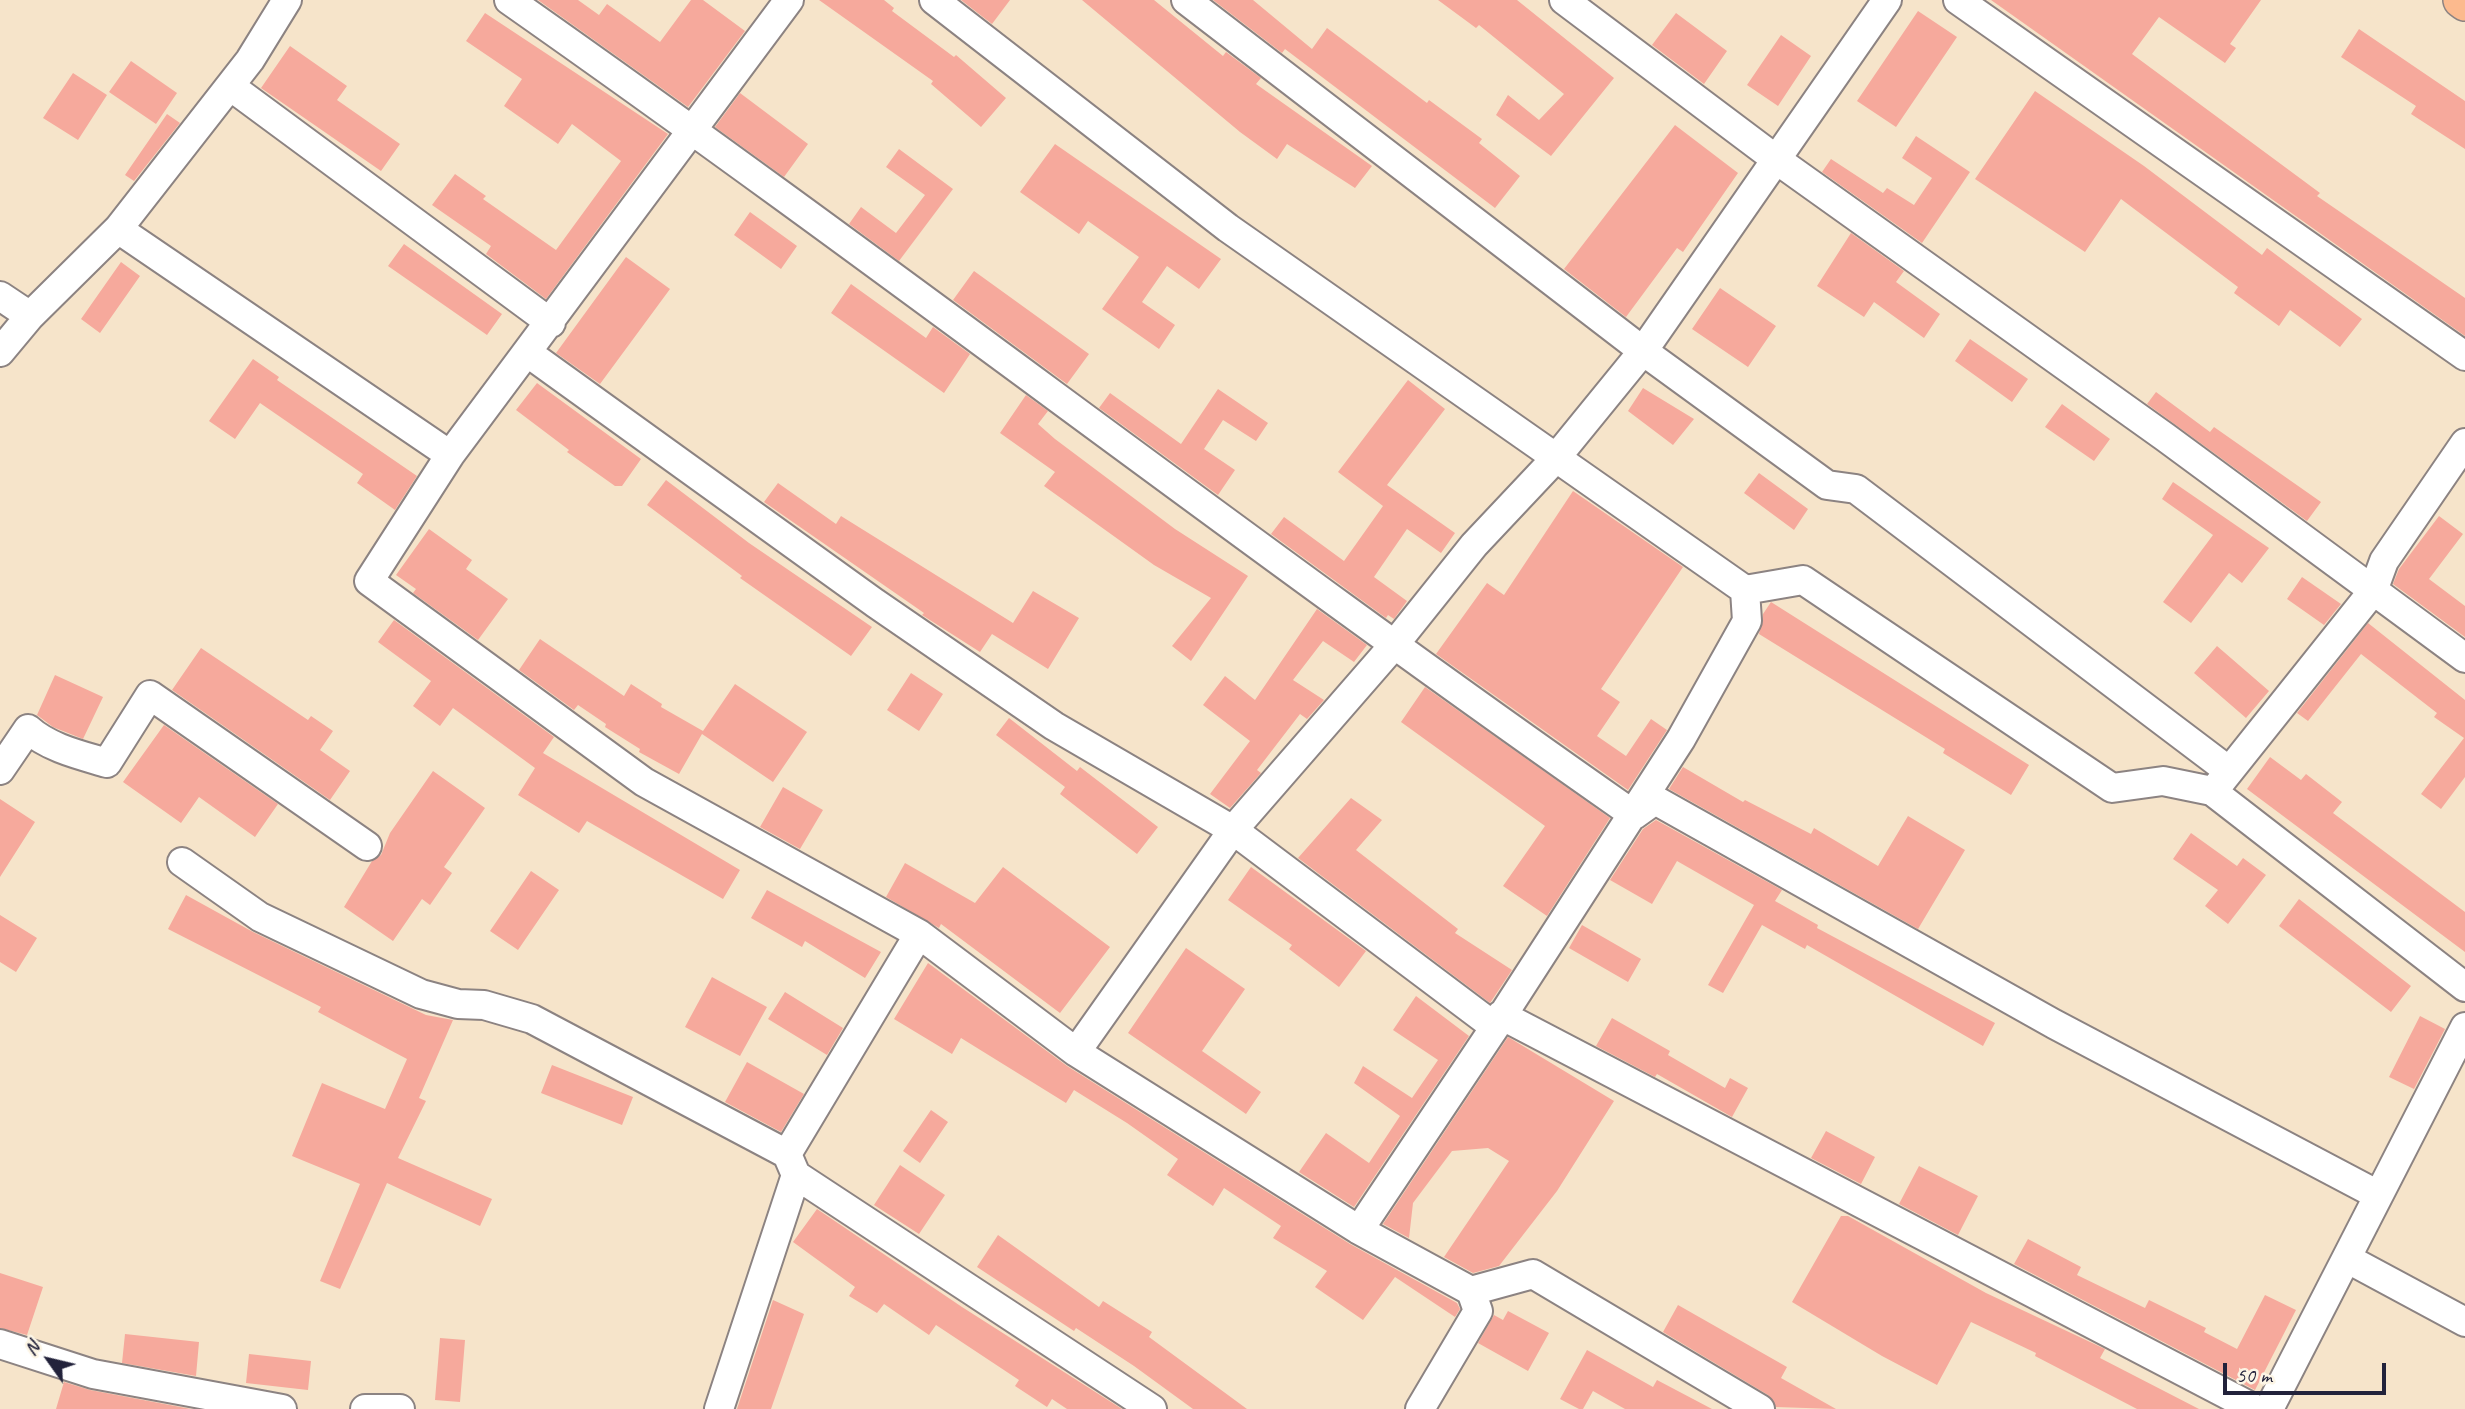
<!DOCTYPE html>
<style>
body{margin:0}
#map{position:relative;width:2465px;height:1409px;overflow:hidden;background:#f6e4ca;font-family:Caveat,sans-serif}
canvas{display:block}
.north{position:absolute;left:14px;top:1325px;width:70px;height:70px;-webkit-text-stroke:5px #fcf5e5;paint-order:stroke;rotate:304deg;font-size:19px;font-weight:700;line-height:28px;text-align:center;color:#22223b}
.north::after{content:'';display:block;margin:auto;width:24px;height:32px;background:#22223b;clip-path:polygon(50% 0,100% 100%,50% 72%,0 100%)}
.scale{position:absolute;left:2223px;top:1363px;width:163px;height:32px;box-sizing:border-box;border:4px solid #22223b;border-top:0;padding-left:9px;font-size:21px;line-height:24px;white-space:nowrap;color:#22223b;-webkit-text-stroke:5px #fcf5e5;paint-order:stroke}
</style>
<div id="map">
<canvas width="2465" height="1409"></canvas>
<div class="north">N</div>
<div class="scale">50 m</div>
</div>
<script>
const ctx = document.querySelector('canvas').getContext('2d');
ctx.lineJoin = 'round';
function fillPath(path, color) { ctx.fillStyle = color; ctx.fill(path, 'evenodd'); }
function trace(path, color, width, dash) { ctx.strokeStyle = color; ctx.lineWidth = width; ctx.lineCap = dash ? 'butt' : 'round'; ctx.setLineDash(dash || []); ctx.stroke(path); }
const building = new Path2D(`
 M538,0H578L599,15L607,4L660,42L691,0H703L745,31L688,107Z
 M819,0H884L894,8L892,11L954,57L956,55L1006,98L981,127L931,84L933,81Z
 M961,0H1010L992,24Z
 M1082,0H1154L1223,56L1226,52L1261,78L1256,84L1372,166L1355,188L1287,144L1277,159L1240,132Z
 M1213,0H1253L1312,49L1327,28L1427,103L1429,100L1482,139L1479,143L1520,176L1495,208L1285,49L1282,53Z
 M1438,0H1517L1614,78L1551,156L1496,115L1508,95L1539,120L1564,94L1479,25L1476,28Z
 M1991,0H2261L2230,44L2236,48L2225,63L2159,17L2132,54L2320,193L2317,196L2465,298V336Z
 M1918,11L1957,37L1896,127L1857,101Z
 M485,13L668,134L546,299L486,254L491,246L432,205L455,174L486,196L483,199L556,250L621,161L572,124L558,144L504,106L522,79L466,41Z
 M1676,13L1727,51L1704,84L1652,45Z
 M2359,29L2465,101V149L2411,114L2416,106L2341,57Z
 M1781,35L1811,56L1778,106L1747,85Z
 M290,46L347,86L337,100L400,144L381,171L261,88Z
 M131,61L177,93L156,124L109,92Z
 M73,73L107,95L78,140L43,118Z
 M2035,91L2144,166L2262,255L2267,248L2362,319L2340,347L2290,310L2279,326L2234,293L2238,287L2121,199L2085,252L1975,179Z
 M740,93L808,144L784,177L715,127Z
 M167,114L180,123L134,181L125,175Z
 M1675,125L1738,173L1683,252L1677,248L1626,317L1564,269Z
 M1916,136L1970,172L1922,243L1822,172L1831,159L1883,193L1887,188L1914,205L1932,178L1902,158Z
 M1055,144L1221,259L1199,289L1167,266L1142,302L1175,325L1159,349L1102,309L1139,257L1088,221L1079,234L1020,192Z
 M899,149L953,189L899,261L849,224L861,207L896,233L925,195L886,167Z
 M750,212L797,246L781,269L734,235Z
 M1851,233L1904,271L1896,282L1940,314L1924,338L1874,302L1864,317L1817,286Z
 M404,244L502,314L487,335L388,266Z
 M626,257L670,289L600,384L556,353Z
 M121,262L140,276L100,333L81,319Z
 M974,271L1089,354L1067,384L953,300Z
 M851,284L926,338L933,327L970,354L944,393L831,313Z
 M1720,288L1776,326L1748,367L1692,329Z
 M1970,339L2028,379L2012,402L1955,361Z
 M253,359L279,377L277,380L417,476L395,510L357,483L363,474L260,403L235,439L209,421Z
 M1408,380L1445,409L1387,485L1455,533L1441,553L1407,529L1374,577L1407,601L1394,619L1388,615L1386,618L1271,534L1284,517L1344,561L1383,506L1338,472Z
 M537,383L641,459L622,486H615L567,452L569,450L516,410Z
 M1643,388L1694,419L1673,445L1628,411Z
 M1218,389L1268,423L1256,441L1223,420L1204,449L1235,470L1218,495L1099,408L1110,393L1181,444Z
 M2156,392L2210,432L2214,427L2321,502L2307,521L2147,404Z
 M1026,395L1048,411L1038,424L1055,439L1175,529L1248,576L1191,661L1172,646L1211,598L1154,565L1044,486L1055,472L1000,433Z
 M2062,404L2110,439L2094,461L2045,427Z
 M1759,473L1808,509L1794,530L1744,493Z
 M666,480L749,543L872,627L851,656L740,578L742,576L647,505Z
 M2173,482L2269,548L2242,583L2229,573L2191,623L2163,602L2213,535L2162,499Z
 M778,483L836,524L841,516L1013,623L1033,591L1079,618L1048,669L992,634L980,652L922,615L924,613L764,502Z
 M1573,491L1683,567L1601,689L1620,702L1597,736L1626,756L1651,719L1667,730L1628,790L1436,654L1487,583L1504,595Z
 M2439,516L2463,534L2429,579L2465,606V637L2393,584L2399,569Z
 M429,529L472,560L466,569L508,599L478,640L413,593L416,589L396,575Z
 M2302,577L2341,604L2324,625L2287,599Z
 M1771,602L2029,765L2011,795L1943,753L1945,749L1759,634L1763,614Z
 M1317,609L1367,645L1354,662L1323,641L1293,680L1324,700L1307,719L1300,714L1257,770L1261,773L1230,808L1210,794L1250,741L1203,705L1225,676L1255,700Z
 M394,620L554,737L543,753L740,870L723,899L587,821L579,833L518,795L535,768L453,708L440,726L413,706L431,681L378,642Z
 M2368,623L2465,700V777L2441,809L2421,794L2464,738L2434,717L2437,713L2361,654L2308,721L2297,713Z
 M540,639L624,696L631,684L662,704L661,707L703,731L735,684L807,732L773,782L702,734L679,774L639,752L640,749L605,727L606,724L578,705L574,710L519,670Z
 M2217,646L2269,691L2246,718L2194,673Z
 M201,648L308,720L311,716L333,731L320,750L350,771L330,800L172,690Z
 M911,673L943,694L919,731L887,710Z
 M55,675L103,697L83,739L53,727L37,715Z
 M1425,687L1610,818L1547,916L1503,886L1545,826L1401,722Z
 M1009,718L1077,771L1080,767L1158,827L1137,854L1060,794L1065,787L996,735Z
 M164,725L278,804L255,837L199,797L181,823L123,782Z
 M2270,757L2301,780L2306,774L2342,802L2333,813L2465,912V952L2247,789Z
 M1683,767L1743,802L1745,800L1811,834L1814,828L1878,866L1908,816L1965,850L1918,929L1669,789Z
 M433,771L485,808L444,867L452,873L430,905L422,899L393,941L344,907L372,861L381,855L390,833Z
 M783,787L823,810L800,849L760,827Z
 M1351,798L1382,820L1356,850L1458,929L1455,933L1512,970L1490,1003L1298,858Z
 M0,799L35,822L0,877Z
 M1656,820L1782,890L1775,901L1818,925L1817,928L1995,1023L1983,1046L1807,945L1805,949L1762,925L1723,993L1708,985L1754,905L1677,861L1652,904L1610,880L1643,829Z
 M2191,833L2237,866L2243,858L2266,875L2228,924L2205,906L2218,890L2173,859Z
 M905,863L975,903L1003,867L1110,947L1060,1013L941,924L939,928L886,897Z
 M1251,867L1366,951L1339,987L1289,949L1292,945L1228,900Z
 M531,871L559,890L518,950L490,931Z
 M767,890L881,952L865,978L805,941L802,947L751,918Z
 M186,895L253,932L426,1015L453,1020L419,1098L426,1101L398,1158L492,1199L480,1226L387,1183L340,1289L320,1281L360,1184L292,1156L322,1083L385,1109L407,1059L318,1012L321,1007L168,929Z
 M2299,899L2411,986L2391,1012L2279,926Z
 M0,915L37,938L16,972L0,962Z
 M1582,925L1641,959L1628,982L1569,948Z
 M1186,948L1245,989L1202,1051L1261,1092L1246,1114L1128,1033Z
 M928,963L1067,1066L1350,1244L1457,1303L1460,1309L1455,1317L1395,1277L1363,1320L1315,1287L1327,1271L1273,1238L1281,1226L1224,1188L1213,1206L1167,1175L1178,1159L1127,1123L1074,1090L1066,1103L961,1038L952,1054L894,1019Z
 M712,977L767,1007L740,1056L685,1027Z
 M785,992L843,1028L827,1055L768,1019Z
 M1416,996L1469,1036L1354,1207L1299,1172L1326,1133L1369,1163L1400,1116L1354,1083L1363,1066L1412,1098L1438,1060L1393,1030Z
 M2420,1016L2445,1029L2414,1089L2389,1077Z
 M1612,1018L1670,1051L1668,1055L1725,1088L1730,1078L1748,1088L1732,1117L1657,1074L1655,1077L1596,1046Z
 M1508,1037L1614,1101L1557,1191L1499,1266L1473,1273L1444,1257L1509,1161L1488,1148L1452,1151L1413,1203L1409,1238L1383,1224Z
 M747,1062L804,1094L781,1132L725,1102Z
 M552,1065L633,1097L622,1125L541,1093Z
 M931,1110L948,1122L920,1163L903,1151Z
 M1826,1131L1875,1157L1861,1184L1811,1158Z
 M900,1165L945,1195L919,1234L874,1205Z
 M1919,1166L1978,1196L1958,1235L1899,1204Z
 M817,1209L962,1307L1122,1409H1067L1052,1399L1047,1407L1015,1386L1019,1380L936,1325L929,1335L884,1304L877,1313L849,1296L855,1287L793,1242Z
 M1841,1216H1848L1986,1293L2105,1349L2100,1358L2199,1409H2137L2035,1356L2036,1353L1971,1322L1937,1385L1882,1356L1792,1302Z
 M998,1235L1099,1307L1103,1301L1152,1332L1149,1337L1247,1409H1193L1134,1366L1076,1328L1074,1331L977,1267Z
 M2028,1239L2081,1267L2077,1275L2145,1308L2149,1300L2206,1328L2204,1332L2237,1349L2265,1295L2296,1310L2255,1390L2014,1264Z
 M0,1273L43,1287L27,1335L0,1328Z
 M773,1300L804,1314L771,1409H737Z
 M1678,1305L1787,1367L1781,1378L1836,1409L1776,1407L1768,1395L1663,1332Z
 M1508,1311L1549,1333L1528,1371L1478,1343L1494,1315L1503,1320Z
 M125,1334L199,1342L196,1376L122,1363Z
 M440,1338L465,1340L460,1402L435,1400Z
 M1587,1350L1653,1387L1657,1380L1712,1409H1625L1593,1391L1583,1409H1579L1560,1399Z
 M249,1354L311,1361L308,1390L246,1383Z
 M64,1382L90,1390L191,1409H56Z`);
const minor = new Path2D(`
 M509,0C888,266 1254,550 1634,815L1655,800L2054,1024L2378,1195
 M789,0L450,455L369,581L644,782L919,934L1076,1052L1359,1230L1471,1291L1478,1311L1420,1409
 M934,0L1228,228L1745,590L1803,580L2112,788L2163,781L2212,791L2465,987
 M1186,0L1643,351L1827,485L1856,489L2229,771
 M1564,0L1777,160L2165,437L2465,658
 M1958,0L2465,356
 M230,86L551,323
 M118,229L450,455
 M0,296L30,316
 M0,352L30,316L118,229L250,60L287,0
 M528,353L875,603L1054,726L1233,830L1495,1027
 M0,770L28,729C49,748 80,755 107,763L150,695L367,846
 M2219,784L2373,591L2384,561L2465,443
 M182,862L260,917L421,994L458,1004L484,1005L532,1019L787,1154
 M919,934L787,1154L796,1175L1152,1409
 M1501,1015L2255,1409
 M1076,1052L1233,830L1394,645L1474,545L1555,459L1643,351L1887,0
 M1359,1230L1495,1027L1681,739L1747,621L1745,590
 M2348,1259L2465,1322
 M1471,1291L1533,1274L1760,1409
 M0,1344L93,1374L282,1409
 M365,1409H400
 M719,1409L796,1175
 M2269,1409L2465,1027`);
const major = new Path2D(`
 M2461,0L2465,3`);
fillPath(building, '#f6a99c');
trace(minor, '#8c8382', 32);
trace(major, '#8c8382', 38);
trace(minor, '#fff', 28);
trace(major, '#fcba8e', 35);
</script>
